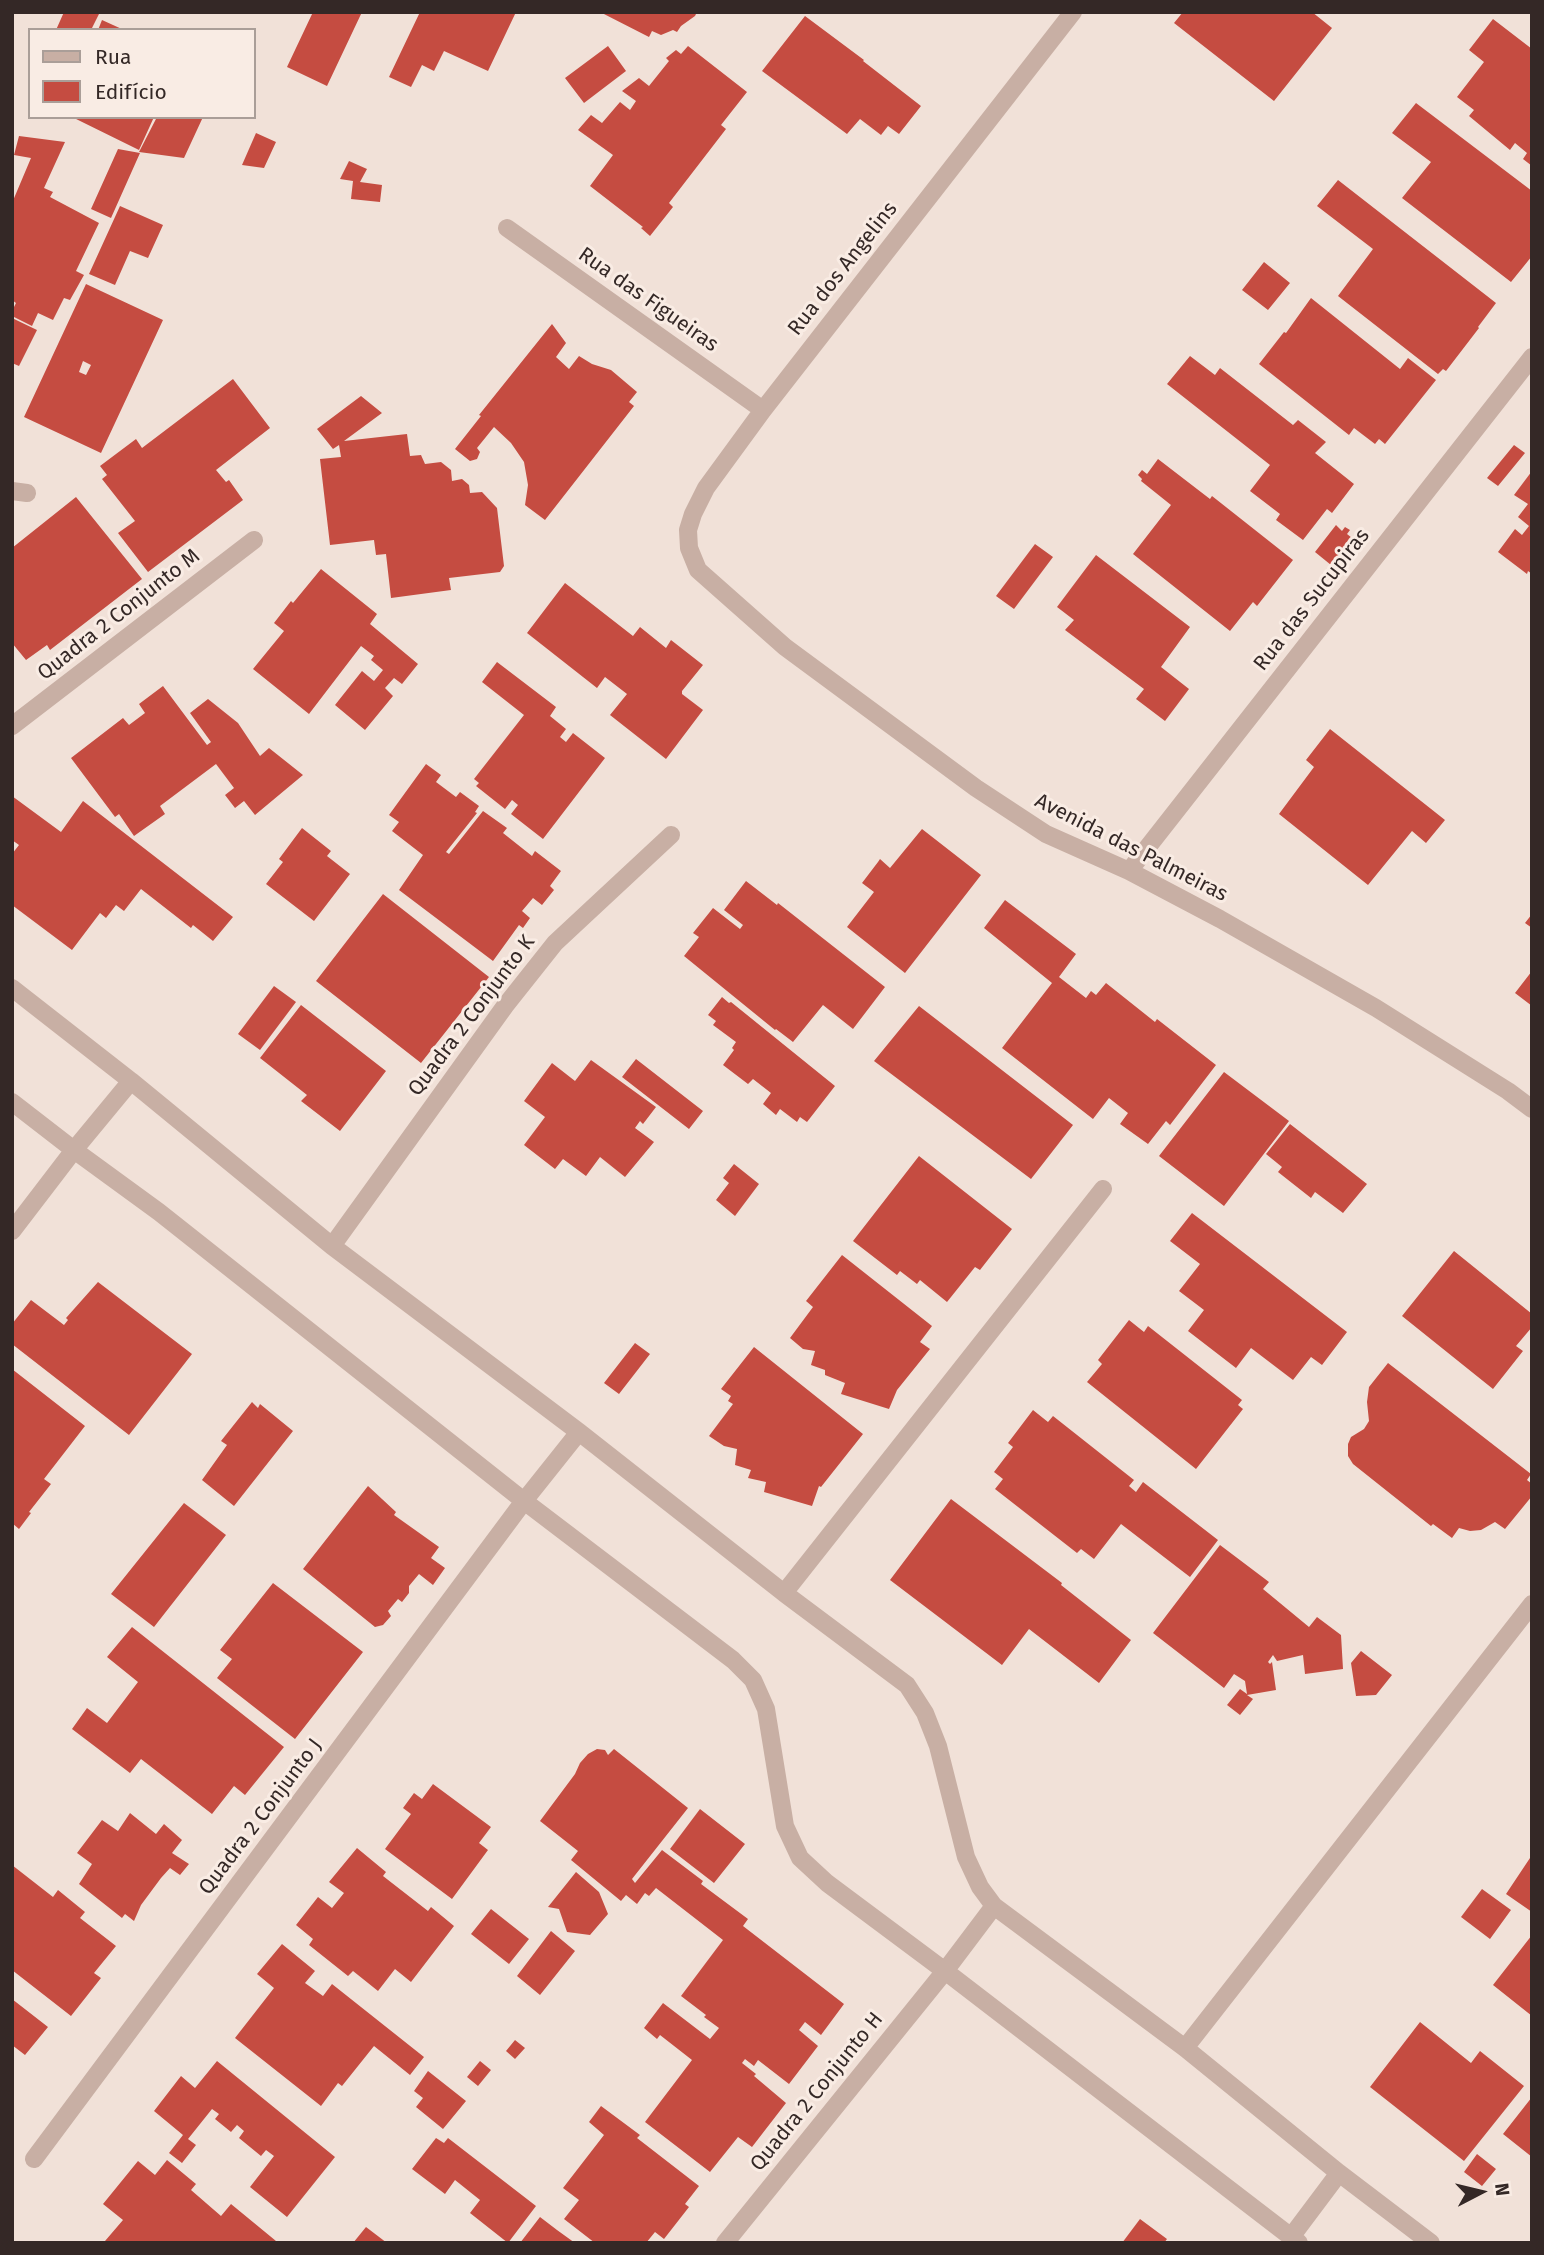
<!DOCTYPE html>
<meta charset="utf-8">
<style>
body{margin:0}
#map{position:relative;width:1544px;height:2255px;overflow:hidden;background:#f1e1d8;font-family:"Fira Sans",sans-serif}
canvas{display:block}
.frame{position:absolute;inset:0;border:14px solid #342826;pointer-events:none}
.legend{position:absolute;left:28px;top:28px;width:228px;height:91px;box-sizing:border-box;background:#f9ece4;border:2px solid #aa9e98;margin:0;padding:9px 12px;list-style:none;font-size:21px;color:#342826}
.legend li{display:flex;align-items:center;gap:14px;height:35px}
.legend b{width:35px;border:2px solid #aa9e98}
.north{position:absolute;left:1446px;top:2157px;width:70px;height:70px;-webkit-text-stroke:5px #f9ece4;paint-order:stroke;rotate:83deg;font-size:19px;font-weight:700;line-height:28px;text-align:center;color:#342826}
.north::after{content:'';display:block;margin:auto;width:24px;height:32px;background:#342826;clip-path:polygon(50% 0,100% 100%,50% 72%,0 100%)}
</style>
<div id="map">
<canvas width="1544" height="2255"></canvas>
<div class="frame"></div>
<ul class="legend">
<li><b style="height:9px;background:#c8afa4"></b>Rua</li>
<li><b style="height:19px;background:#c54c41"></b>Edifício</li>
</ul>
<div class="north">N</div>
</div>
<script>
const ctx = document.querySelector('canvas').getContext('2d');
ctx.lineJoin = 'round';
function fillPath(path, color) { ctx.fillStyle = color; ctx.fill(path, 'evenodd'); }
function trace(path, color, width, dash) { ctx.strokeStyle = color; ctx.lineWidth = width; ctx.lineCap = dash ? 'butt' : 'round'; ctx.setLineDash(dash || []); ctx.stroke(path); }
function drawText(font, color, halo, rows, align = 'center') {
  ctx.font = font + ' "Fira Sans",sans-serif'; ctx.lineWidth = 6; ctx.setLineDash([]); ctx.textBaseline = 'middle'; ctx.strokeStyle = halo; ctx.fillStyle = color; for (const [text, x, y, turn = 0] of rows) {
    ctx.save(); ctx.translate(x, y); ctx.rotate((+turn || 0) * Math.PI / 180); ctx.textAlign = isNaN(turn) ? turn : align; if (halo) ctx.strokeText(text, 0, 0); ctx.fillText(text, 0, 0); ctx.restore();
  }
}
const building = new Path2D(`
 M64,12H100L91,30H56Z
 M313,12H362L327,86L287,67Z
 M420,12H516L488,71L444,51L434,71L422,65L411,87L389,77Z
 M600,12H697L695,16L681,26L677,32L673,30L661,35L652,31L649,37Z
 M1183,12H1312L1332,28L1274,101L1174,23Z
 M805,16L864,60L863,61L921,106L899,134L888,126L881,135L860,119L847,134L762,71Z
 M1493,19L1532,49V166L1523,159L1527,153L1515,143L1510,150L1469,116L1474,110L1457,97L1484,62L1469,50Z
 M102,20L124,30H98Z
 M608,46L626,71L584,103L565,78Z
 M688,46L747,92L721,125L726,129L669,203L673,207L650,236L641,228L643,227L590,186L613,155L578,130L591,115L602,123L620,102L630,110L636,101L622,91L639,78L649,86L669,61L666,58L676,50L681,54Z
 M1416,103L1532,191V256L1511,282L1402,198L1431,162L1392,133Z
 M72,117H154L139,150Z
 M157,117H203L184,158L139,152Z
 M256,133L276,142L264,168L242,165Z
 M19,136L65,142L44,188L53,192L50,197L99,223L76,271L84,275L70,300L64,298L53,320L38,313L32,326L12,316V311L16,303L12,300V203L31,158L14,155Z
 M118,149L140,153L111,218L91,209Z
 M349,161L367,169L360,182L382,185L380,202L351,199L353,181L340,179Z
 M1338,180L1496,303L1478,327L1479,328L1446,371L1443,369L1438,374L1338,296L1373,249L1317,206Z
 M120,206L163,225L148,258L130,251L115,285L89,274Z
 M1264,262L1290,283L1268,310L1242,290Z
 M86,284L163,320L101,453L24,417ZM83,361L91,365L86,375L79,372Z
 M1311,298L1400,369L1408,358L1436,380L1385,444L1379,439L1375,444L1354,428L1349,435L1259,364L1284,332L1286,333Z
 M12,318L37,330L19,366L12,363Z
 M552,324L566,343L556,357L569,369L579,356L592,364L611,370L637,392L629,402L634,406L545,520L525,505L528,485L524,462L511,443L494,427L477,448L480,452L477,459L470,461L455,449L481,416L479,415Z
 M1190,356L1215,375L1220,368L1293,425L1298,420L1326,442L1315,453L1354,484L1332,513L1327,509L1303,540L1276,520L1280,514L1250,491L1270,465L1167,384Z
 M233,379L270,428L216,470L226,482L229,480L243,500L148,572L118,533L135,521L102,479L107,475L100,466L136,439L142,448Z
 M361,396L382,413L344,441L407,434L410,456L421,455L425,464L441,462L451,470L452,481L462,479L469,485L470,493L482,492L497,508L504,566L500,572L449,578L451,590L391,598L386,554L376,555L374,540L330,545L320,459L341,457L339,445L333,449L317,429Z
 M1514,445L1525,453L1498,486L1487,478Z
 M1158,459L1210,499L1212,496L1293,560L1257,606L1253,602L1230,631L1133,554L1171,505L1141,481L1142,479L1138,475L1142,470L1147,474Z
 M1532,471V574L1528,571L1527,574L1498,552L1515,529L1522,535L1529,526L1518,517L1528,504L1514,495Z
 M76,497L142,579L50,650L47,645L26,660L12,643V548Z
 M1336,525L1342,531L1345,527L1350,530L1347,534L1352,538L1331,565L1315,552Z
 M1035,544L1053,557L1014,609L996,596Z
 M1096,555L1190,627L1161,667L1189,689L1165,721L1136,699L1144,689L1065,630L1074,620L1057,607Z
 M321,569L377,614L370,624L418,664L402,684L394,678L385,688L393,696L365,730L335,705L362,671L374,681L383,670L371,660L374,656L361,646L309,714L253,669L284,631L274,623L291,601L293,603Z
 M565,583L633,636L640,627L666,648L671,640L703,665L682,691V694L703,710L666,759L610,715L627,694L605,677L597,688L527,633Z
 M497,662L556,707L550,716L566,729L560,737L566,742L573,733L605,758L543,839L511,814L518,805L512,800L505,809L476,786L479,783L474,779L524,715L482,682Z
 M163,686L207,745L211,742L190,713L208,699L238,723L260,756L269,748L303,775L255,815L244,801L235,808L225,795L234,788L216,764L160,806L165,814L134,836L119,814L115,817L71,758L123,718L129,725L145,713L139,704Z
 M1330,729L1445,820L1426,843L1412,831L1368,885L1279,814L1314,767L1306,760Z
 M426,764L441,775L436,782L456,797L460,792L479,806L475,812L477,813L446,852L449,854L483,811L507,828L503,833L532,856L535,851L561,871L550,886L554,890L542,905L533,898L522,911L530,918L523,928L519,925L493,961L399,890L423,855L392,831L399,822L389,815Z
 M12,796L61,832L83,801L233,917L213,941L193,925L191,928L141,889L124,911L116,905L106,918L100,913L72,950L12,905V854L19,845L12,840Z
 M302,828L331,851L327,856L350,874L314,921L266,884L283,862L279,859Z
 M922,829L981,875L905,973L847,927L874,892L862,883L878,862L880,859L890,868Z
 M746,881L777,905L778,903L885,987L853,1029L823,1005L793,1042L776,1029L775,1030L684,956L699,937L693,933L713,908L740,929L743,925L724,910Z
 M383,894L489,977L421,1063L316,981Z
 M1005,900L1076,954L1059,977L1086,998L1091,991L1096,995L1106,983L1155,1022L1157,1019L1216,1065L1170,1125L1166,1121L1148,1144L1120,1124L1128,1113L1109,1098L1093,1119L1002,1048L1052,983L984,928Z
 M1532,914V928L1525,923Z
 M1532,971V1006L1515,993Z
 M274,986L296,1002L260,1050L238,1034Z
 M722,997L729,1003L731,1002L835,1086L807,1122L800,1117L797,1122L780,1109L776,1115L763,1104L771,1093L753,1079L748,1084L723,1065L734,1050L732,1048L736,1042L713,1025L716,1021L708,1015Z
 M301,1005L386,1071L340,1131L301,1101L307,1095L260,1058Z
 M919,1006L1073,1125L1031,1179L874,1061Z
 M636,1059L703,1111L689,1129L622,1077Z
 M591,1060L656,1107L643,1124L640,1121L635,1128L654,1142L625,1177L600,1157L586,1176L563,1159L555,1169L524,1145L545,1117L524,1101L552,1063L575,1081Z
 M1224,1072L1289,1121L1224,1206L1159,1156Z
 M1290,1124L1367,1184L1343,1213L1315,1192L1311,1198L1278,1172L1282,1167L1266,1154Z
 M919,1156L1012,1229L980,1270L975,1267L947,1302L920,1280L917,1284L900,1271L897,1275L853,1241Z
 M734,1164L759,1184L735,1216L716,1200L729,1183L723,1178Z
 M1192,1213L1347,1332L1322,1365L1311,1357L1293,1380L1251,1348L1236,1368L1188,1331L1204,1310L1179,1291L1200,1264L1170,1241Z
 M1454,1251L1532,1314V1327L1516,1346L1523,1351L1493,1389L1402,1316Z
 M842,1255L932,1326L920,1342L930,1349L897,1390L889,1409L841,1394L845,1383L825,1375V1370L811,1365L815,1351L803,1349L790,1338L813,1307L806,1301Z
 M98,1282L192,1354L129,1435L12,1344V1324L31,1300L64,1325L68,1320L66,1318Z
 M1129,1320L1144,1332L1148,1326L1242,1400L1238,1405L1243,1409L1196,1469L1087,1382L1102,1364L1098,1360Z
 M635,1343L650,1354L619,1394L604,1383Z
 M754,1347L863,1434L821,1487L819,1486L812,1506L764,1492L766,1482L748,1478L751,1470L735,1465L737,1449L724,1446L709,1436L733,1404L728,1401L731,1396L721,1389Z
 M1388,1363L1531,1474L1527,1480L1532,1484V1496L1505,1529L1495,1522L1481,1530L1470,1531L1459,1528L1452,1538L1433,1524L1431,1526L1353,1464L1348,1456V1444L1351,1437L1364,1429L1369,1421L1367,1402L1369,1387Z
 M12,1369L85,1426L44,1479L51,1484L29,1512L31,1513L19,1529L12,1523Z
 M252,1402L258,1408L260,1404L293,1431L234,1506L202,1480L227,1445L221,1441Z
 M1033,1410L1048,1422L1053,1416L1134,1480L1129,1486L1136,1492L1143,1482L1218,1540L1190,1577L1121,1524L1094,1559L1081,1549L1077,1553L995,1489L1003,1479L994,1472L1013,1447L1008,1443Z
 M368,1486L396,1512L394,1515L439,1547L431,1558L445,1568L433,1585L419,1574L409,1586V1593L402,1602L398,1599L388,1611L391,1616L383,1625L375,1627L303,1569Z
 M951,1499L1062,1583L1061,1585L1131,1640L1099,1683L1029,1629L1002,1665L890,1580Z
 M184,1503L226,1535L154,1627L111,1594Z
 M1220,1545L1269,1582L1263,1589L1309,1627L1317,1617L1341,1635L1343,1669L1305,1674L1303,1655L1277,1661L1273,1655L1268,1662L1270,1664L1272,1662L1276,1690L1247,1695L1253,1699L1240,1715L1227,1705L1240,1689L1247,1694L1245,1681L1234,1674L1224,1688L1153,1633Z
 M273,1583L363,1652L295,1739L217,1678L232,1659L220,1650Z
 M132,1627L284,1747L245,1795L234,1786L212,1814L141,1759L130,1773L72,1729L87,1708L107,1723L138,1682L107,1657Z
 M1361,1651L1392,1675L1376,1695L1356,1696L1351,1663Z
 M597,1749L605,1750L608,1755L614,1749L688,1808L632,1879L635,1883L662,1850L703,1881L701,1884L748,1919L743,1926L844,2004L821,2035L805,2022L799,2030L818,2046L789,2084L758,2060L754,2066L745,2059L742,2063L756,2074L754,2076L786,2103L752,2147L738,2137L710,2172L645,2122L692,2060L660,2035L657,2039L644,2028L663,2003L710,2039L719,2028L704,2017L706,2015L681,1996L723,1940L656,1888L649,1896L645,1893L637,1904L626,1895L621,1901L571,1860L578,1851L540,1821L575,1774L580,1763L588,1754Z
 M433,1784L491,1827L479,1843L488,1850L452,1899L385,1849L411,1814L403,1808L414,1793L422,1799Z
 M700,1809L745,1844L714,1883L670,1849Z
 M130,1813L156,1834L164,1824L182,1840L172,1853L189,1864L180,1875L170,1868L161,1878L141,1905L134,1921L125,1914L122,1918L79,1884L92,1864L77,1853L102,1820L118,1831Z
 M357,1848L386,1872L383,1876L428,1911L431,1907L454,1926L411,1982L395,1969L378,1991L353,1971L348,1976L309,1945L313,1939L296,1925L318,1897L332,1908L344,1893L329,1882Z
 M1530,1858L1532,1859V1912L1506,1894Z
 M12,1865L53,1897L58,1890L85,1912L80,1918L116,1946L94,1973L101,1978L71,2016L12,1970Z
 M576,1872L599,1892L608,1914L590,1935L567,1932L559,1909L548,1907Z
 M1482,1889L1511,1910L1490,1939L1461,1917Z
 M491,1909L529,1939L509,1964L471,1934Z
 M551,1931L575,1951L540,1995L517,1976Z
 M1532,1935V2016L1493,1985Z
 M282,1944L315,1971L305,1983L323,1996L332,1984L424,2057L410,2075L374,2046L342,2086L338,2083L321,2106L235,2038L274,1988L257,1974Z
 M12,1999L48,2027L25,2055L12,2045Z
 M1420,2022L1471,2063L1480,2051L1524,2086L1464,2161L1370,2087Z
 M515,2040L525,2048L515,2059L506,2051Z
 M217,2061L335,2157L287,2217L250,2187L274,2156L266,2150L261,2156L239,2138L244,2131L237,2125L231,2132L215,2119L219,2114L212,2109L188,2139L196,2145L182,2163L169,2153L183,2135L154,2111L181,2076L195,2088Z
 M480,2061L491,2070L478,2086L467,2077Z
 M428,2071L466,2101L443,2129L416,2107L423,2098L414,2091Z
 M1532,2097V2157L1503,2134Z
 M601,2106L640,2135L637,2138L699,2186L685,2204L689,2207L664,2239L655,2232L646,2243H595L564,2219L579,2200L563,2188L604,2135L589,2122Z
 M436,2138L444,2143L448,2138L536,2206L508,2243L470,2213L480,2200L455,2180L445,2194L412,2169Z
 M1477,2154L1496,2169L1482,2186L1464,2172Z
 M167,2160L196,2184L191,2190L221,2216L231,2204L276,2241L274,2243H107L105,2241L123,2220L103,2204L138,2161L155,2175Z
 M540,2217L557,2230L575,2243H520Z
 M1140,2219L1167,2239L1164,2243H1122Z
 M366,2227L387,2243H353Z`);
const minor = new Path2D(`
 M1073,12L763,410L706,488L693,514L688,530L689,548L698,570L785,647L976,788L1046,834L1129,871L1220,919L1376,1008L1508,1091L1532,1109
 M507,228L763,410
 M12,491L27,493
 M12,726L254,540
 M1129,871L1532,357
 M12,988L131,1081L332,1246L579,1432L784,1593L907,1685L925,1713L938,1746L966,1857L980,1887L994,1906L1185,2048L1339,2173L1431,2243
 M12,1102L74,1150L159,1212L524,1501L733,1660L753,1680L766,1709L785,1826L800,1858L827,1883L945,1971L1299,2243
 M12,1231L74,1150L131,1081
 M332,1246L505,1006L555,943L671,835
 M784,1593L1103,1189
 M1185,2048L1532,1604
 M34,2159L524,1501L579,1432
 M1291,2237L1339,2173
 M725,2243L945,1971L994,1906`);
const streetNames = [
 ["Rua dos Angelins",843,269,-52],
 ["Rua das Figueiras",648,300,35],
 ["Rua das Sucupiras",1312,600,-52],
 ["Quadra 2 Conjunto M",119,615,-38],
 ["Avenida das Palmeiras",1131,848,27],
 ["Quadra 2 Conjunto K",472,1016,-53],
 ["Quadra 2 Conjunto J",261,1817,-53],
 ["Quadra 2 Conjunto H",817,2092,-51]
];
fillPath(building, '#c54c41');
trace(minor, '#c8afa4', 18);
drawText('21px', '#342826', '#f9ece4', streetNames);
</script>
